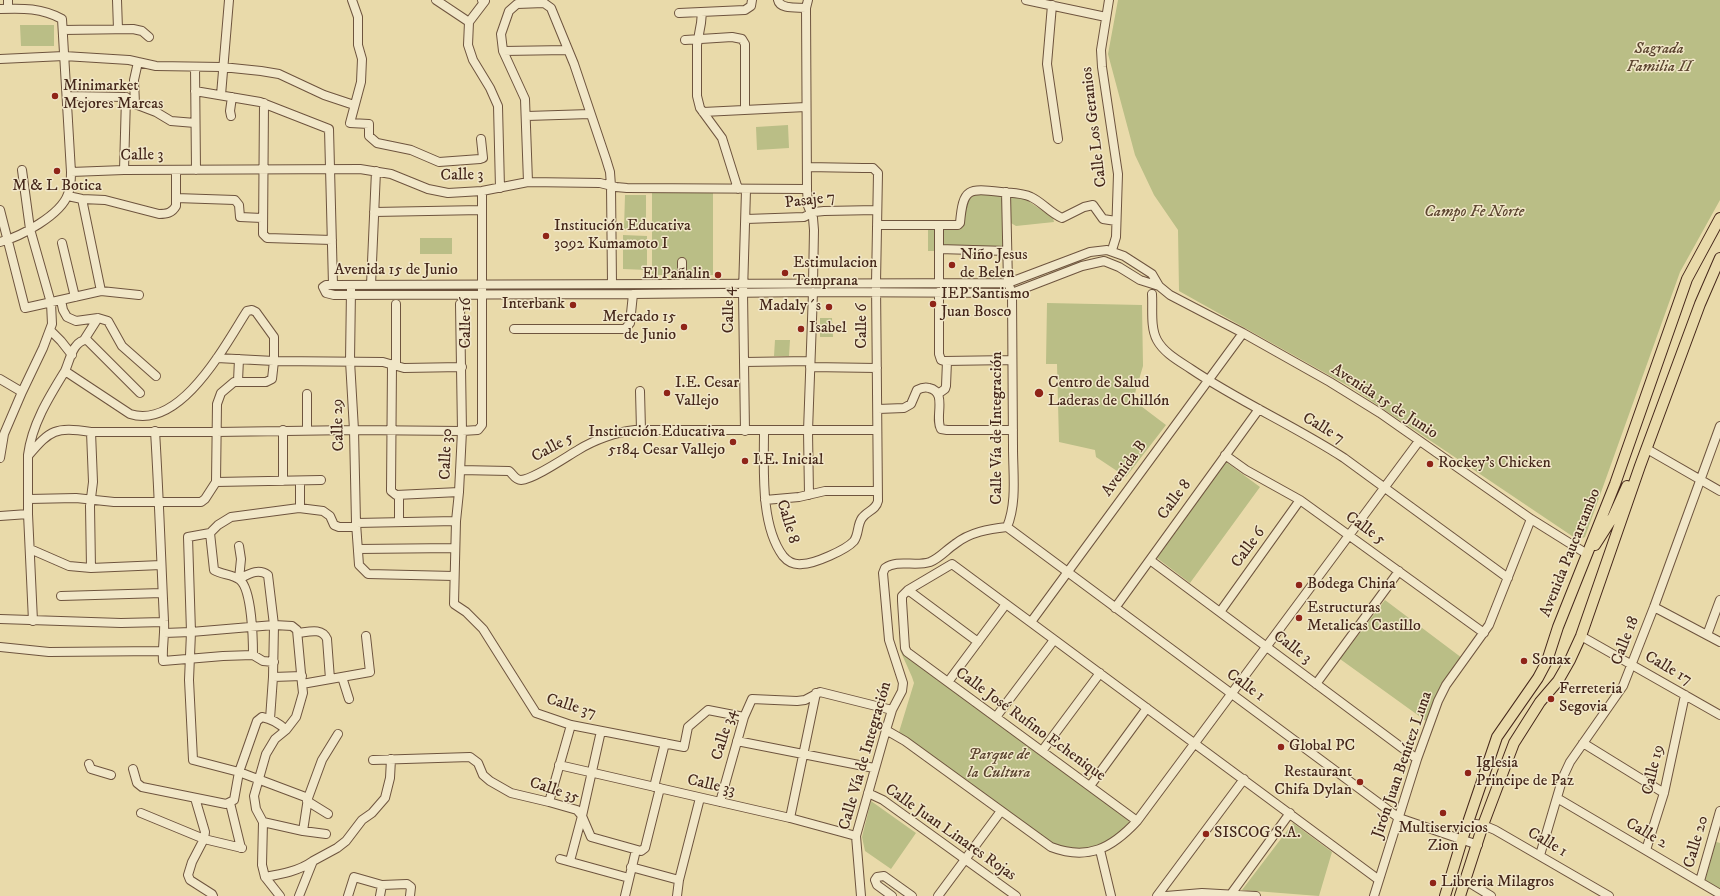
<!DOCTYPE html>
<meta charset="utf-8">
<style>
body{margin:0}
canvas{display:block;background:#e9daaa}
</style>
<canvas width="1720" height="896"></canvas>
<script>
const ctx = document.querySelector('canvas').getContext('2d');
ctx.lineJoin = 'round';
function fillPath(path, color) { ctx.fillStyle = color; ctx.fill(path, 'evenodd'); }
function trace(path, color, width, dash) { ctx.strokeStyle = color; ctx.lineWidth = width; ctx.lineCap = dash ? 'butt' : 'round'; ctx.setLineDash(dash || []); ctx.stroke(path); }
function drawText(font, color, halo, rows, align = 'center') {
  ctx.font = font + ' "IM FELL DW Pica",serif'; ctx.lineWidth = 3; ctx.setLineDash([]); ctx.textBaseline = 'middle'; ctx.strokeStyle = halo; ctx.fillStyle = color; for (const [text, x, y, turn = 0] of rows) {
    ctx.save(); ctx.translate(x, y); ctx.rotate((+turn || 0) * Math.PI / 180); ctx.textAlign = isNaN(turn) ? turn : align; if (halo) ctx.strokeText(text, 0, 0); ctx.fillText(text, 0, 0); ctx.restore();
  }
}
const green = new Path2D(`
 M1118,0H1720V200L1680,272L1585,537L1578,540L1352,388L1179,291L1178,230L1154,195L1135,155L1108,54Z
 M20,25H54V46H21Z
 M788,125L789,148L757,150L756,127Z
 M652,189L713,190V275H652Z
 M974,192L1003,195L1004,246L1002,249L943,247V227H962L963,204Z
 M625,195H646V230L624,229Z
 M1021,196L1053,218L1054,222L1016,226L1011,223L1010,197Z
 M928,230H935V251H928Z
 M623,235L647,236V270L623,269Z
 M420,238H452V254H420Z
 M1047,303L1142,305L1143,366L1133,400L1166,425L1126,477L1096,457L1095,450L1059,442L1057,364H1046Z
 M820,318H832L833,337H820Z
 M775,340H790L789,356H774Z
 M1226,462L1260,487L1190,583L1157,558Z
 M1385,600L1462,658L1433,704L1426,721L1340,659Z
 M900,650L1127,819L1130,823L1129,826C1121,832 1112,841 1104,845C1085,852 1066,848 1048,843L899,732L914,683L912,677Z
 M871,801L916,833L891,869L865,851L862,837Z
 M1293,823L1332,852L1319,896L1242,890Z
 M1713,841L1720,843V891L1703,881Z`);
const minor = new Path2D(`
 M117,0L118,29
 M352,0L358,17V45L362,59L361,82L350,123L369,124V136L377,143L411,150L439,162L480,159L483,158L481,139
 M436,0L469,22
 M482,0L485,1L469,22L468,45L473,60L490,88L498,106L500,188
 M778,0C780,10 798,7 806,8
 M808,0L806,8L807,189L808,206L813,218L814,230L813,283
 M1026,0L1106,17
 M1109,0L1101,50L1102,67L1118,174L1116,237L1112,250
 M1052,5L1047,64L1058,139
 M8,8V0
 M0,9C23,8 42,8 62,19L71,172C71,180 71,187 68,194C61,215 20,237 0,242
 M702,12L701,23L697,45V96L700,108L722,138L738,189
 M679,13L745,10L751,6L752,0
 M63,30L133,29L142,31L149,37
 M685,40L732,37L742,39L745,44V109
 M503,51L568,50
 M0,59L64,56L129,60L156,66L222,67L261,71L279,74L324,95L354,105
 M195,67L196,170
 M195,91L260,102L329,129L333,285
 M221,95L229,0
 M67,96L126,97L124,170
 M126,97L135,104L156,112L171,121L195,123
 M264,103L263,234L267,238L332,240
 M135,104L134,80L138,62
 M703,112L806,107
 M231,116L230,111L232,97
 M527,116L590,114
 M71,172L124,170L360,169L391,174L428,189L448,193L482,191L528,182L600,183L616,187L627,188L807,189
 M528,182L525,99L503,51L501,34L509,11L517,4L544,3L551,8L574,64L606,159L610,172L611,186L612,284
 M1006,192L1008,283L1012,293C1012,344 1013,396 1013,448C1013,474 1017,503 1007,527
 M68,196L82,199L105,200L159,214C167,214 172,213 176,206V170
 M176,198L235,200L239,205L240,217L262,218
 M82,199L101,291
 M0,210L25,308L101,291L139,295
 M374,212L482,210
 M746,219L804,217L814,212L824,211L877,210
 M877,225H958L960,223C963,188 968,188 1001,192C1010,193 1023,193 1031,197C1042,202 1050,213 1062,218L1084,207L1093,205L1103,219L1116,221
 M939,225V282
 M62,243L75,297
 M939,249L1007,251
 M682,262V276
 M371,285L376,171
 M1159,286L1140,280L1119,267L1104,261L1082,266L1012,293L813,292L633,294L334,295L326,293L323,287L326,285H333L1008,283L1090,252L1107,250L1124,256L1152,274L1159,286L1170,295L1243,333L1330,382L1380,413L1531,519L1587,554
 M351,289L350,361L354,430L356,523L359,565L368,574L454,576
 M939,292V354L941,360L944,361L1012,360
 M1152,294C1153,308 1150,327 1157,340C1164,353 1179,361 1191,369C1240,402 1295,426 1344,458L1508,578
 M61,300L63,310L67,317L76,321L98,318L108,321L122,346L156,376
 M460,304L462,431L459,492L456,521L454,604L466,612L483,629L536,713L571,725L684,747L688,727L708,710L744,717
 M514,329H625L630,323L633,294
 M50,330L61,341L72,355
 M84,340L98,318
 M217,358L274,361L383,362L404,368L462,367
 M744,362L810,361
 M392,364L391,491L396,495L459,492
 M396,366V304
 M810,367L877,368
 M0,379L22,392
 M238,381L239,359
 M640,391L641,430
 M307,394V430
 M938,394L945,389L946,386L947,361
 M878,409L904,408L911,404L917,390C921,388 925,387 929,388C948,392 934,418 941,429L947,430H1013
 M155,431C159,495 161,558 164,621C165,634 162,647 163,661L223,656L253,655L263,661L274,662
 M745,431L743,292L746,190
 M764,431C764,469 760,525 783,556C788,562 794,565 802,564C814,564 846,550 854,541C859,534 857,525 862,518C867,511 876,510 878,501L876,283L878,173L873,168H863L807,167
 M1647,449L1720,491
 M28,455C32,424 49,397 65,371
 M1225,455L1246,470L1300,500L1484,633
 M0,458L4,434L22,392L43,348L52,324L51,303L30,229L22,170
 M460,470L509,471C513,474 515,480 521,480C534,479 566,457 578,450C594,440 616,432 635,430H877
 M283,481V430
 M300,481V508
 M216,482L321,480
 M399,495V522
 M809,495L808,431L813,292
 M29,499L76,498L114,502H201L205,499L216,482L217,404L221,393L234,382H266L272,379L274,361V337L256,312L252,310L247,311C225,345 181,430 130,414L65,371C70,360 73,340 87,340L140,393
 M765,500L799,497L825,491H877
 M0,516L28,514
 M356,523L456,521
 M1007,527L1399,818L1478,845
 M210,533L214,570C222,575 233,574 240,580C252,590 253,640 253,655
 M239,546L241,559L239,579
 M30,549L69,566L91,568L161,565
 M358,549L455,548
 M1150,560L1417,759
 M91,568L90,506L93,482L91,432
 M239,579C249,574 258,568 268,575L274,625L273,677L270,719
 M908,590L978,642
 M61,596L162,593
 M1654,607L1720,642
 M1115,608L1259,409
 M1220,612L1300,500
 M0,619L121,623L164,622
 M33,621L28,514V456C51,429 55,427 91,432H216L354,430L462,431L478,430L482,425V191
 M1031,622L1243,333
 M164,633L191,632L274,625L292,626L297,630L302,684L303,693L299,707L296,717L286,730L275,739L266,754L254,796L256,809L263,822L262,865L265,877L280,896
 M298,633C308,632 322,627 327,639L330,679
 M1707,635L1720,600
 M1581,636L1720,715
 M0,647L49,652L162,651
 M273,677L302,676
 M342,677L349,699
 M948,682L1006,604
 M302,684L370,672L366,636
 M1316,684L1399,571
 M996,717L1054,640
 M886,730L905,741L1051,847C1088,861 1112,848 1137,821L1419,441
 M737,741L874,768
 M1583,743L1664,793
 M1042,751L1100,673
 M373,760L470,757L478,763L483,775L490,781L511,793L549,802L577,810L582,816L591,837L641,851L645,848L660,788
 M89,764L91,769L111,775
 M559,765L790,818L856,836
 M133,769L137,783L142,787L226,804L234,800L239,772L257,721L262,717C272,719 279,723 286,730
 M1090,786L1147,708
 M654,787L665,743
 M868,793L883,800L1016,896
 M195,798L205,832L204,839L192,862L188,875L190,880L212,894L213,896
 M308,798L239,772L193,760L189,680L191,632L188,537L210,533L218,525L231,517L299,508L323,511L330,516L334,525L339,527H356
 M1557,798L1720,894
 M307,801L328,814
 M549,802L571,725
 M720,802L744,717L752,699L797,701L805,700L820,692L892,710
 M230,803L241,848
 M141,813L204,839L242,848
 M790,818L816,693
 M1137,821L907,652L905,648L902,601V596L908,590L952,564L1379,880
 M263,822L303,831L308,798L322,760L338,734
 M1468,823L1483,825L1495,830L1609,896
 M303,831L326,834
 M1100,850L1111,896
 M1646,850L1664,793L1685,695
 M1540,855L1563,777L1570,762L1623,686L1654,607L1720,426
 M560,859L629,878
 M570,861L582,816L601,731
 M631,867L679,880
 M265,877C282,874 299,871 313,861
 M1465,880L1491,896
 M1700,881L1720,811
 M1231,894L1290,813
 M299,896L313,861L337,848L346,841L362,820L372,813L385,798L390,778L391,759
 M348,896L354,877L382,885
 M380,896L382,885L407,884L411,887L410,896
 M625,896L636,850
 M677,896L679,880L700,798
 M861,896L856,836L886,730L892,710L902,691L903,683L889,640L883,573L885,568C898,559 915,567 930,562C940,558 946,550 955,544C970,532 989,529 1007,527
 M892,896L877,885L875,880L877,877L884,876L912,896
 M938,896L1001,811
 M1157,896L1244,779
 M1166,896L1202,893L1256,896
 M1374,896L1417,759L1438,701L1446,685L1489,625L1531,519`);
const major = new Path2D(`
 M1595,545L1613,517L1627,486
 M1445,896L1462,840L1497,737L1538,678L1547,661L1558,627L1615,484L1687,279L1720,218
 M1460,896L1483,825L1514,743L1540,702L1558,681L1570,660L1581,636L1640,466L1700,304L1720,258`);
const markers = [
 [55,96,4,"#8f2418"],
 [57,171,4,"#8f2418"],
 [546,236,4,"#8f2418"],
 [952,265,4,"#8f2418"],
 [785,273,4,"#8f2418"],
 [718,275,4,"#8f2418"],
 [933,304,4,"#8f2418"],
 [573,305,4,"#8f2418"],
 [829,307,4,"#8f2418"],
 [684,327,4,"#8f2418"],
 [801,329,4,"#8f2418"],
 [667,393,4,"#8f2418"],
 [1039,393,5,"#8f2418"],
 [733,442,4,"#8f2418"],
 [745,461,4,"#8f2418"],
 [1430,464,4,"#8f2418"],
 [1299,585,4,"#8f2418"],
 [1299,618,4,"#8f2418"],
 [1524,661,4,"#8f2418"],
 [1551,699,4,"#8f2418"],
 [1281,747,4,"#8f2418"],
 [1468,773,4,"#8f2418"],
 [1360,782,4,"#8f2418"],
 [1443,813,4,"#8f2418"],
 [1206,834,4,"#8f2418"],
 [1433,883,4,"#8f2418"]
];
const parkNames = [
 ["Sagrada",1659,50],
 ["Familia II",1659,68],
 ["Campo Fe Norte",1474,213],
 ["Parque de",999,756],
 ["la Cultura",999,774]
];
const poiNames = [
 ["Minimarket",63,87],
 ["Mejores Marcas",63,105],
 ["M & L Botica",57,187,"center"],
 ["Institución Educativa",554,227],
 ["3092 Kumamoto I",554,245],
 ["Niño Jesus",960,256],
 ["de Belen",960,274],
 ["Estimulacion",793,264],
 ["Temprana",793,282],
 ["El Pañalin",710,275,"right"],
 ["IEP Santismo",941,295],
 ["Juan Bosco",941,313],
 ["Interbank",565,305,"right"],
 ["Madaly´s",821,307,"right"],
 ["Mercado 15",676,318,"right"],
 ["de Junio",676,336,"right"],
 ["Isabel",809,329],
 ["I.E. Cesar",675,384],
 ["Vallejo",675,402],
 ["Centro de Salud",1048,384],
 ["Laderas de Chillón",1048,402],
 ["Institución Educativa",725,433,"right"],
 ["5184 Cesar Vallejo",725,451,"right"],
 ["I.E. Inicial",753,461],
 ["Rockey's Chicken",1438,464],
 ["Bodega China",1307,585],
 ["Estructuras",1307,609],
 ["Metalicas Castillo",1307,627],
 ["Sonax",1532,661],
 ["Ferreteria",1559,690],
 ["Segovia",1559,708],
 ["Global PC",1289,747],
 ["Iglesia",1476,764],
 ["Principe de Paz",1476,782],
 ["Restaurant",1352,773,"right"],
 ["Chifa Dylan",1352,791,"right"],
 ["Multiservicios",1443,829,"center"],
 ["Zion",1443,847,"center"],
 ["SISCOG S.A.",1214,834],
 ["Libreria Milagros",1441,883]
];
const streetNames = [
 ["Calle Los Geranios",1095,127,-97],
 ["Calle 3",142,156,-1],
 ["Calle 3",462,176,-1],
 ["Pasaje 7",810,201,-7],
 ["Avenida 15 de Junio",396,271],
 ["Calle 4",730,310,-90],
 ["Calle 16",467,323,-90],
 ["Calle 6",863,326,-90],
 ["Avenida 15 de Junio",1384,402,33],
 ["Calle 29",339,425,-92],
 ["Calle Vía de Integración",998,428,-90],
 ["Calle 7",1323,429,31],
 ["Calle 5",553,448,-29],
 ["Calle 30",447,454,-88],
 ["Avenida B",1125,469,-54],
 ["Calle 8",1175,500,-54],
 ["Calle 8",787,522,73],
 ["Calle 5",1365,529,36],
 ["Calle 6",1249,548,-54],
 ["Avenida Paucartambo",1571,553,-68],
 ["Calle 18",1626,641,-69],
 ["Calle 3",1292,648,37],
 ["Calle 17",1668,669,30],
 ["Calle 1",1245,686,36],
 ["Calle 37",571,707,17],
 ["Calle José Rufino Echenique",1030,725,36],
 ["Calle 34",725,735,-73],
 ["Calle Vía de Integración",866,756,-74],
 ["Jirón Juan Benítez Luna",1403,765,-71],
 ["Calle 19",1654,770,-77],
 ["Calle 33",711,786,13],
 ["Calle 35",554,791,18],
 ["Calle Juan Linares Rojas",950,833,35],
 ["Calle 2",1646,834,30],
 ["Calle 20",1697,842,-74],
 ["Calle 1",1547,843,30]
];
fillPath(green, '#babe86');
trace(minor, '#6e543e', 10);
trace(major, '#45271a', 12);
trace(minor, '#f1e7c8', 8);
trace(major, '#e9daaa', 10);
for (const [x, y, r, color] of markers) { const dot = new Path2D(); dot.arc(x, y, r, 0, 2 * Math.PI); ctx.fillStyle = color; ctx.fill(dot); trace(dot, '#f1e7c8', 1.5); }
drawText('italic 16px', '#5c4530', '#f1e7c8', parkNames);
drawText('16px', '#45271a', '#f1e7c8', poiNames, 'left');
drawText('16px', '#45271a', '#f1e7c8', streetNames);
</script>
